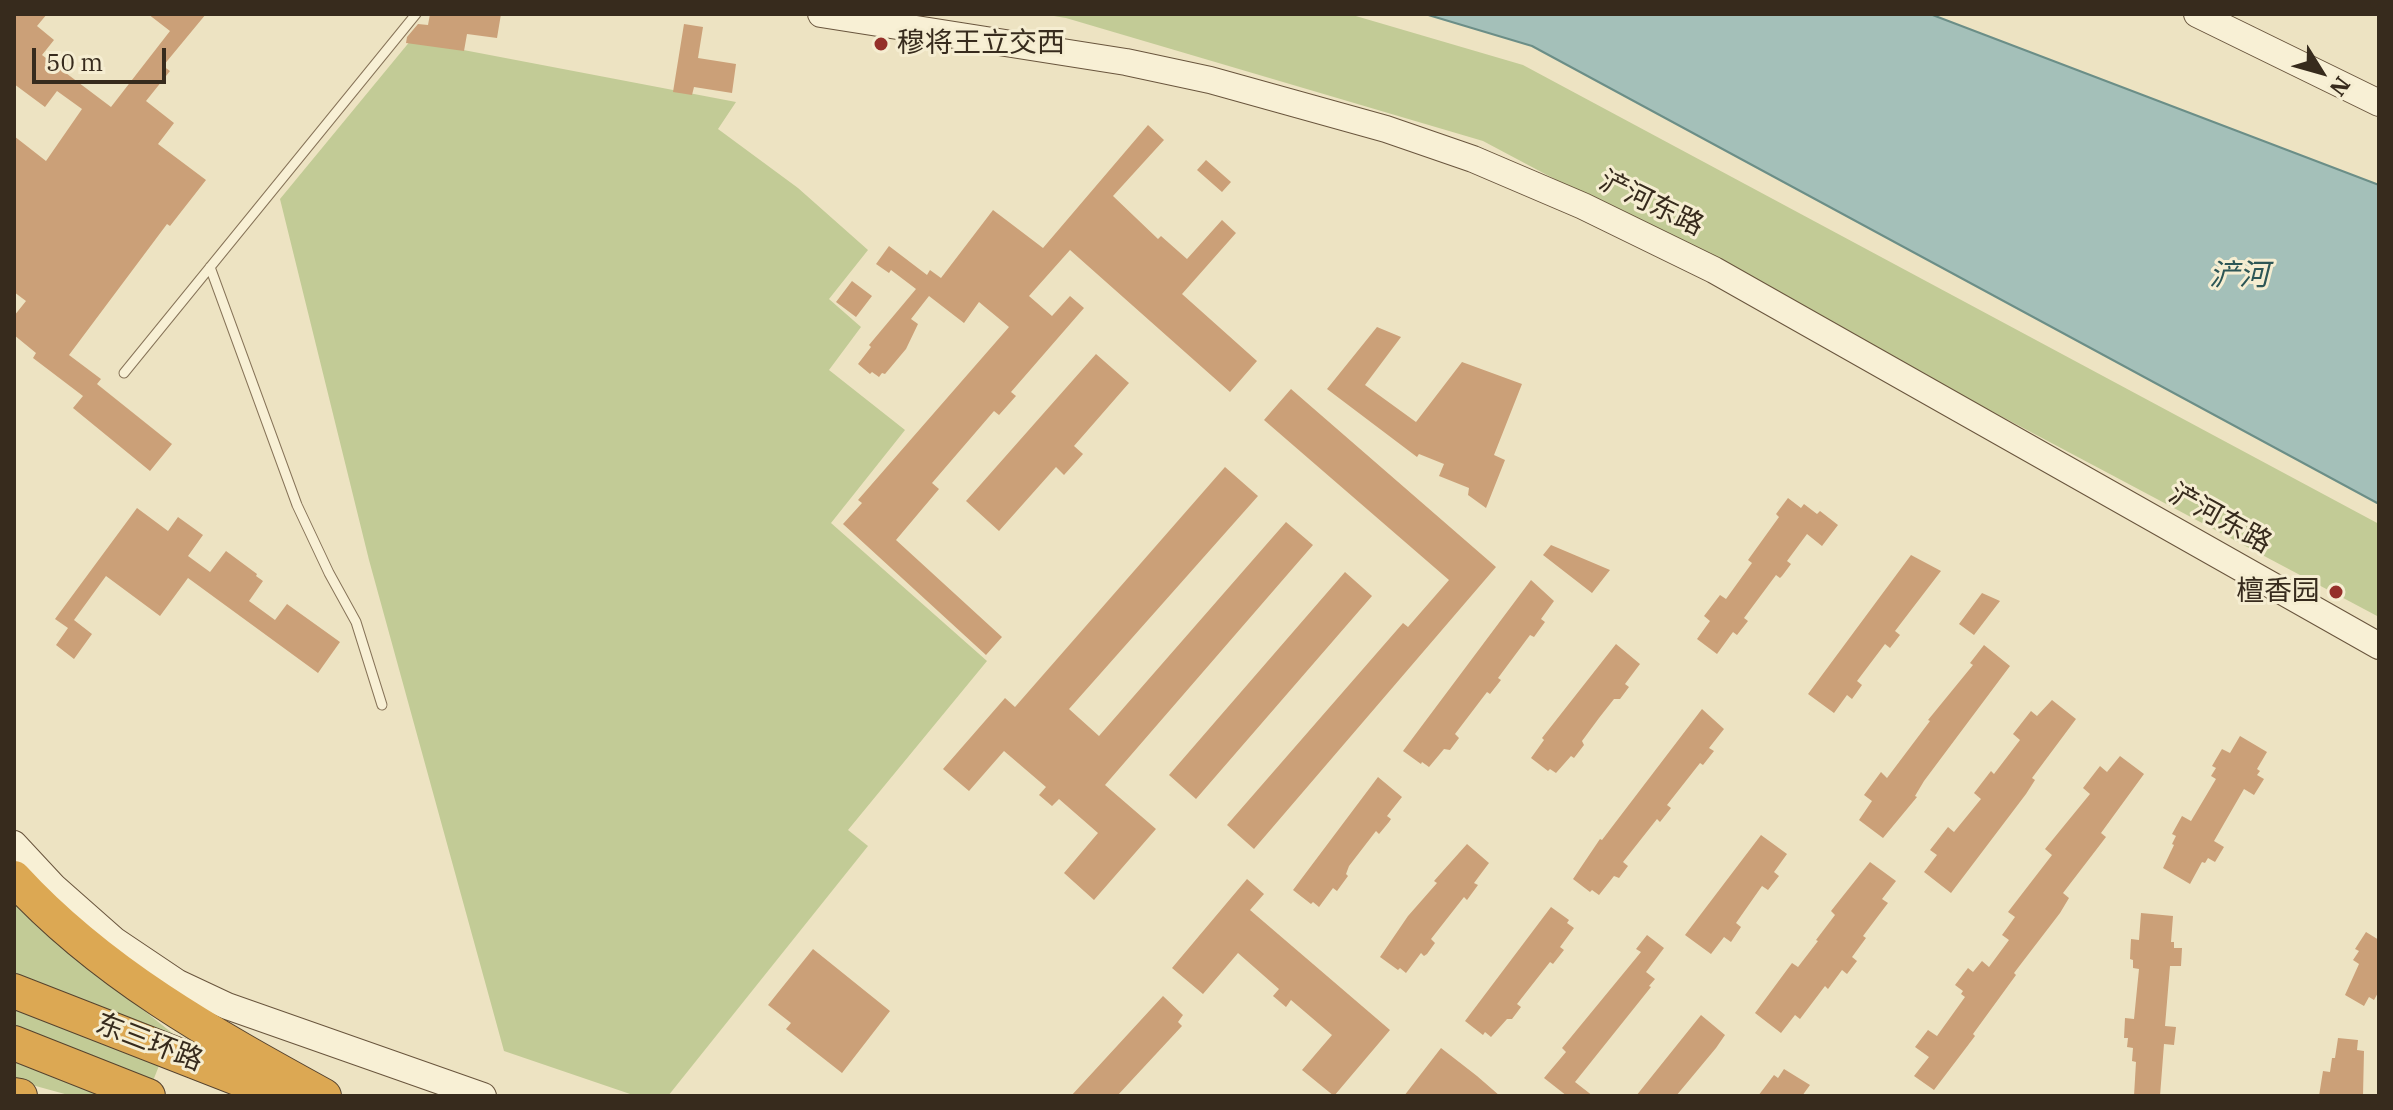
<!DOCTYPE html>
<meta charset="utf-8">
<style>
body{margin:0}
#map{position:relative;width:2393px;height:1110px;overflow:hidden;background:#ede3c2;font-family:"IBM Plex Serif",serif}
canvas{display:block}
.frame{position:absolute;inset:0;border:16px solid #372b1d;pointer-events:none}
.north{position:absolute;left:2281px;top:32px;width:80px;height:80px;-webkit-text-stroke:6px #f5edd1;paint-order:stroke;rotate:127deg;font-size:22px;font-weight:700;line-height:32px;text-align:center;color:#372b1d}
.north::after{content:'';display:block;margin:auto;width:28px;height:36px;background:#372b1d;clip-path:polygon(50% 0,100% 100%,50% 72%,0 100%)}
.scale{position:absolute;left:32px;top:48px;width:134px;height:36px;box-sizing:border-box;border:4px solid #372b1d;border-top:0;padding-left:10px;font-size:24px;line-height:28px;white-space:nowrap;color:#372b1d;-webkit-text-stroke:6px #f5edd1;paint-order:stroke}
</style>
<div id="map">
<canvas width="2393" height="1110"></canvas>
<div class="frame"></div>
<div class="north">N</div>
<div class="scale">50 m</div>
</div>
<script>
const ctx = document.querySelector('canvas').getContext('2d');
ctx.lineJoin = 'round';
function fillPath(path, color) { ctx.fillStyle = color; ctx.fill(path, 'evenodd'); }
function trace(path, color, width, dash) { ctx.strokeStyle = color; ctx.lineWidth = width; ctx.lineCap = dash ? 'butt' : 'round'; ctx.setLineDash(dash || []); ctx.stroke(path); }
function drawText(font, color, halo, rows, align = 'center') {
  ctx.font = font + ' "IBM Plex Serif","Noto Sans SC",serif'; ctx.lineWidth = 6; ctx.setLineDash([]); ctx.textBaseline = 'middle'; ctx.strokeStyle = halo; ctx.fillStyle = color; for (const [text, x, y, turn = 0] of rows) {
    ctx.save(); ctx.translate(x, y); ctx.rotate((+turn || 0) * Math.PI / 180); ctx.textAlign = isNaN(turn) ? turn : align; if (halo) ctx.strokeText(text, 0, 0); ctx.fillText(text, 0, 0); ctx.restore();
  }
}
const green = new Path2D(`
 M1042,14H1349L1523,65L2379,524V617L1483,141L1066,18Z
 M411,40L736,102L718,129L798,188L868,250L829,299L861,327L829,370L905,430L831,523L987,661L848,830L868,846L668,1096H636L504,1051L369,560L280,199Z
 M14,898L45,931L172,1033L147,1096H72L14,1080Z`);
const water = new Path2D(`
 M1425,14H1930L2379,185V504L1532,46Z`);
const building = new Path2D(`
 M14,14H47L37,26L54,40L42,55L111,107L170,31L148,14H206L163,66L170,71L146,101L174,123L158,144L206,180L170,226L167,224L69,355L101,379L97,384L172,444L150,471L73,408L83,396L33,358L36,353L14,335V316L26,301L14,292V136L46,161L82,109L57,91L45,107L14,84Z
 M430,14H501L497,38L467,34L464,51L406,43L407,37L418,24L428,25Z
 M684,24L703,27L698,58L736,64L732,93L694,87L692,95L673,92Z
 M1148,125L1164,140L1113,196L1158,239L1161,236L1187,259L1222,220L1236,233L1182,294L1257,361L1230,392L1070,250L1029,296L1052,316L1070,296L1084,308L1011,392L1016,396L999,415L994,411L932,483L939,489L896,540L1002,637L986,655L843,524L862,503L858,500L1009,327L979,302L964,323L929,296L911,319L918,324L906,349L885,374L882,373L879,377L872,372L870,374L858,364L871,347L869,345L916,289L891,270L889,273L876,264L889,246L927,275L930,270L941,278L993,210L1043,248Z
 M1206,160L1231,182L1222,192L1197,170Z
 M852,281L872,296L856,317L836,302Z
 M1377,327L1401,337L1365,385L1416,422L1462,362L1522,384L1494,455L1505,460L1486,508L1468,495L1469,488L1439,476L1444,464L1419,454L1417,457L1327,389Z
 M1096,354L1129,383L1074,446L1083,454L1064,475L1056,467L999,531L966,501Z
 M1291,389L1496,567L1254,849L1227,825L1403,623L1408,627L1449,580L1264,420Z
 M1225,467L1258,496L1069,709L1099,736L1286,522L1313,545L1105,785L1156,829L1094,900L1064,873L1098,833L1059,799L1052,806L1039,795L1046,787L1004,751L969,791L943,769L1005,698L1015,707Z
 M1788,498L1801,508L1804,504L1817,514L1820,511L1838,525L1822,546L1807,534L1787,561L1791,564L1782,576L1780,578L1776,575L1744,618L1748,621L1737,635L1733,632L1717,654L1697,639L1710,621L1704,616L1720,595L1726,599L1752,563L1748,560L1779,517L1776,514Z
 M137,508L168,531L178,517L203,535L188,556L210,572L226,551L257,574L256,576L263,581L249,601L275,620L287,604L340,642L318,673L188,578L160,616L106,576L74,620L92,634L74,659L56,645L68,628L55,619Z
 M1551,545L1610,570L1592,593L1543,555Z
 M1911,555L1941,571L1895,631L1900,635L1890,648L1885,644L1857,681L1862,685L1852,699L1847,695L1834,713L1808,694Z
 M1345,572L1372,596L1196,799L1169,775Z
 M1531,580L1554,601L1541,619L1545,622L1534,637L1530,635L1498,678L1501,680L1490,694L1487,692L1455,734L1459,738L1450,750L1444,749L1429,767L1422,762L1421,764L1403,751Z
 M1982,593L2000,601L1974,635L1959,624Z
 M1616,644L1640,664L1625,684L1629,687L1620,699H1614L1599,718L1582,741L1584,745L1574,758L1571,756L1556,773L1550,769L1548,771L1531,758L1544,740L1542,738Z
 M1984,645L2010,666L1924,781L1915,796L1917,797L1883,838L1859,820L1872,801L1864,795L1881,772L1887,778L1930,721L1928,720L1973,665L1970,663Z
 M2052,700L2076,719L2032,778L2035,780L2026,794L1951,893L1924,872L1937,855L1930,850L1948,827L1954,832L1981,799L1974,793L1991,771L1994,774L2020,740L2013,734L2031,711L2037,716Z
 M1702,709L1724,729L1709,748L1714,751L1703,765L1700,763L1667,805L1671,808L1660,822L1657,819L1623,862L1628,866L1619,878L1614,876L1599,895L1592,890L1590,892L1573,879L1600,839L1602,840Z
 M2240,736L2267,752L2257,769L2260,771L2257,775L2264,779L2254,795L2244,789L2214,841L2224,847L2215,862L2208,858L2205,863L2202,862L2190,884L2163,868L2174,845L2172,844L2176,836L2172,834L2182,816L2191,821L2216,779L2211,776L2216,768L2212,766L2222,749L2230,753Z
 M2120,756L2144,774L2101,833L2106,837L2063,893L2069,898L2060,913L2014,973L2016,975L1973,1034L1975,1036L1934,1090L1914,1076L1929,1057L1915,1047L1928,1030L1937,1036L1965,997L1961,994L1963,991L1955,985L1968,968L1973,972L1982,961L1989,967L2009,940L2002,935L2015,917L2008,912L2052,855L2045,849L2090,794L2083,788L2100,766L2107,772Z
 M1378,777L1402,797L1387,816L1391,819L1389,822L1379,834L1376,831L1349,866L1346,874L1348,876L1337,891L1333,888L1319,907L1313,902L1311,904L1293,890Z
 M1761,835L1787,854L1774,872L1779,876L1768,890L1762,886L1736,923L1741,927L1731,942L1724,937L1711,954L1685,935Z
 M1467,844L1489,863L1474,883L1478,885L1467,900L1464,897L1431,939L1435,943L1427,954L1424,956L1421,953L1406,973L1400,968L1398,970L1380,957L1408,916L1437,883L1434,881Z
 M1870,862L1896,881L1882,899L1888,903L1863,936L1866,938L1852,957L1857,961L1847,974L1842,970L1828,989L1825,986L1800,1019L1795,1015L1781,1033L1755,1013L1792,963L1798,967L1818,941L1816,940L1835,915L1831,911Z
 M1247,879L1264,894L1250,910L1390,1030L1334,1096L1302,1070L1332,1035L1291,1000L1286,1007L1273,996L1279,989L1238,953L1203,994L1172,968Z
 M1551,907L1569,920L1567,923L1574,928L1560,947L1564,950L1553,964L1550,962L1517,1004L1521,1007L1512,1019H1507L1491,1037L1485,1032L1483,1035L1465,1021Z
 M2141,913L2173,916L2171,942H2174V948H2182L2181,966H2170L2165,1026L2176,1027L2174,1045L2164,1044L2160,1096H2134L2136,1062L2132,1061L2133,1048L2127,1047L2128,1038H2124L2125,1018L2134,1019L2139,969L2133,968V960L2130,959L2131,939L2139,940Z
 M2366,932L2379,940V991L2374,1000L2369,997L2364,1006L2345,995L2359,964L2353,960L2359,951L2355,949Z
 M1647,935L1664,948L1646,972L1655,979L1649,986L1651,987L1575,1082L1593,1096H1567L1544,1078L1566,1052L1562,1048L1641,952L1636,949Z
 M813,949L890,1011L842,1073L786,1029L791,1023L768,1005Z
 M1163,996L1183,1015L1178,1022L1182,1026L1117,1096H1071Z
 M1701,1015L1725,1035L1716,1048L1676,1096H1636Z
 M2338,1038L2358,1040L2357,1050L2364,1051L2363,1096H2319L2323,1071L2330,1072L2332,1058H2335Z
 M1441,1048L1477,1076L1500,1096H1404Z
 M1784,1069L1810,1085L1802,1096H1758L1774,1075L1778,1078Z`);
const lane = new Path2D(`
 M210,267L297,505L329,573L356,622L382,705
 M124,373L416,14`);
const secondary = new Path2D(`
 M821,14L1126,62L1210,80L1386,129L1473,159L1583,206L1714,270L2379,646
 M2197,14L2379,103
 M14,844L54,887L114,940L178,983L227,1006L483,1096`);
const highway = new Path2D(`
 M14,878C101,973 213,1035 324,1096
 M14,991L283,1096
 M14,1043L148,1096
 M14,1095L20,1096`);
const markers = [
 [881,44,8,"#95302a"],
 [2336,592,8,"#95302a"]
];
const poiNames = [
 ["穆将王立交西",897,44],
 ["檀香园",2320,592,"right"]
];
const streetNames = [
 ["浐河东路",1651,204,26],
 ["浐河东路",2220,519,29],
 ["东三环路",149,1043,21]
];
const waterNames = [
 ["浐河",2239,276]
];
fillPath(green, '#c2cb96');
fillPath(water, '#a4c0b9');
trace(water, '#6b8e87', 2);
fillPath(building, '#cba078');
trace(lane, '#877459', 11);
trace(secondary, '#69553d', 28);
trace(highway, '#55422e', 36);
trace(lane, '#f8f0d5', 9);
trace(secondary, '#f8f0d5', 26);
trace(highway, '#dca853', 34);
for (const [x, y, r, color] of markers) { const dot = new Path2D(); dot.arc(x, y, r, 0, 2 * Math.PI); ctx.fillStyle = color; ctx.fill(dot); trace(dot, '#f5edd1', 3); }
drawText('28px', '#372b1d', '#f5edd1', poiNames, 'left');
drawText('28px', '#372b1d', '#f5edd1', streetNames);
drawText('italic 30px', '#2d5656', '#f5edd1', waterNames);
</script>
